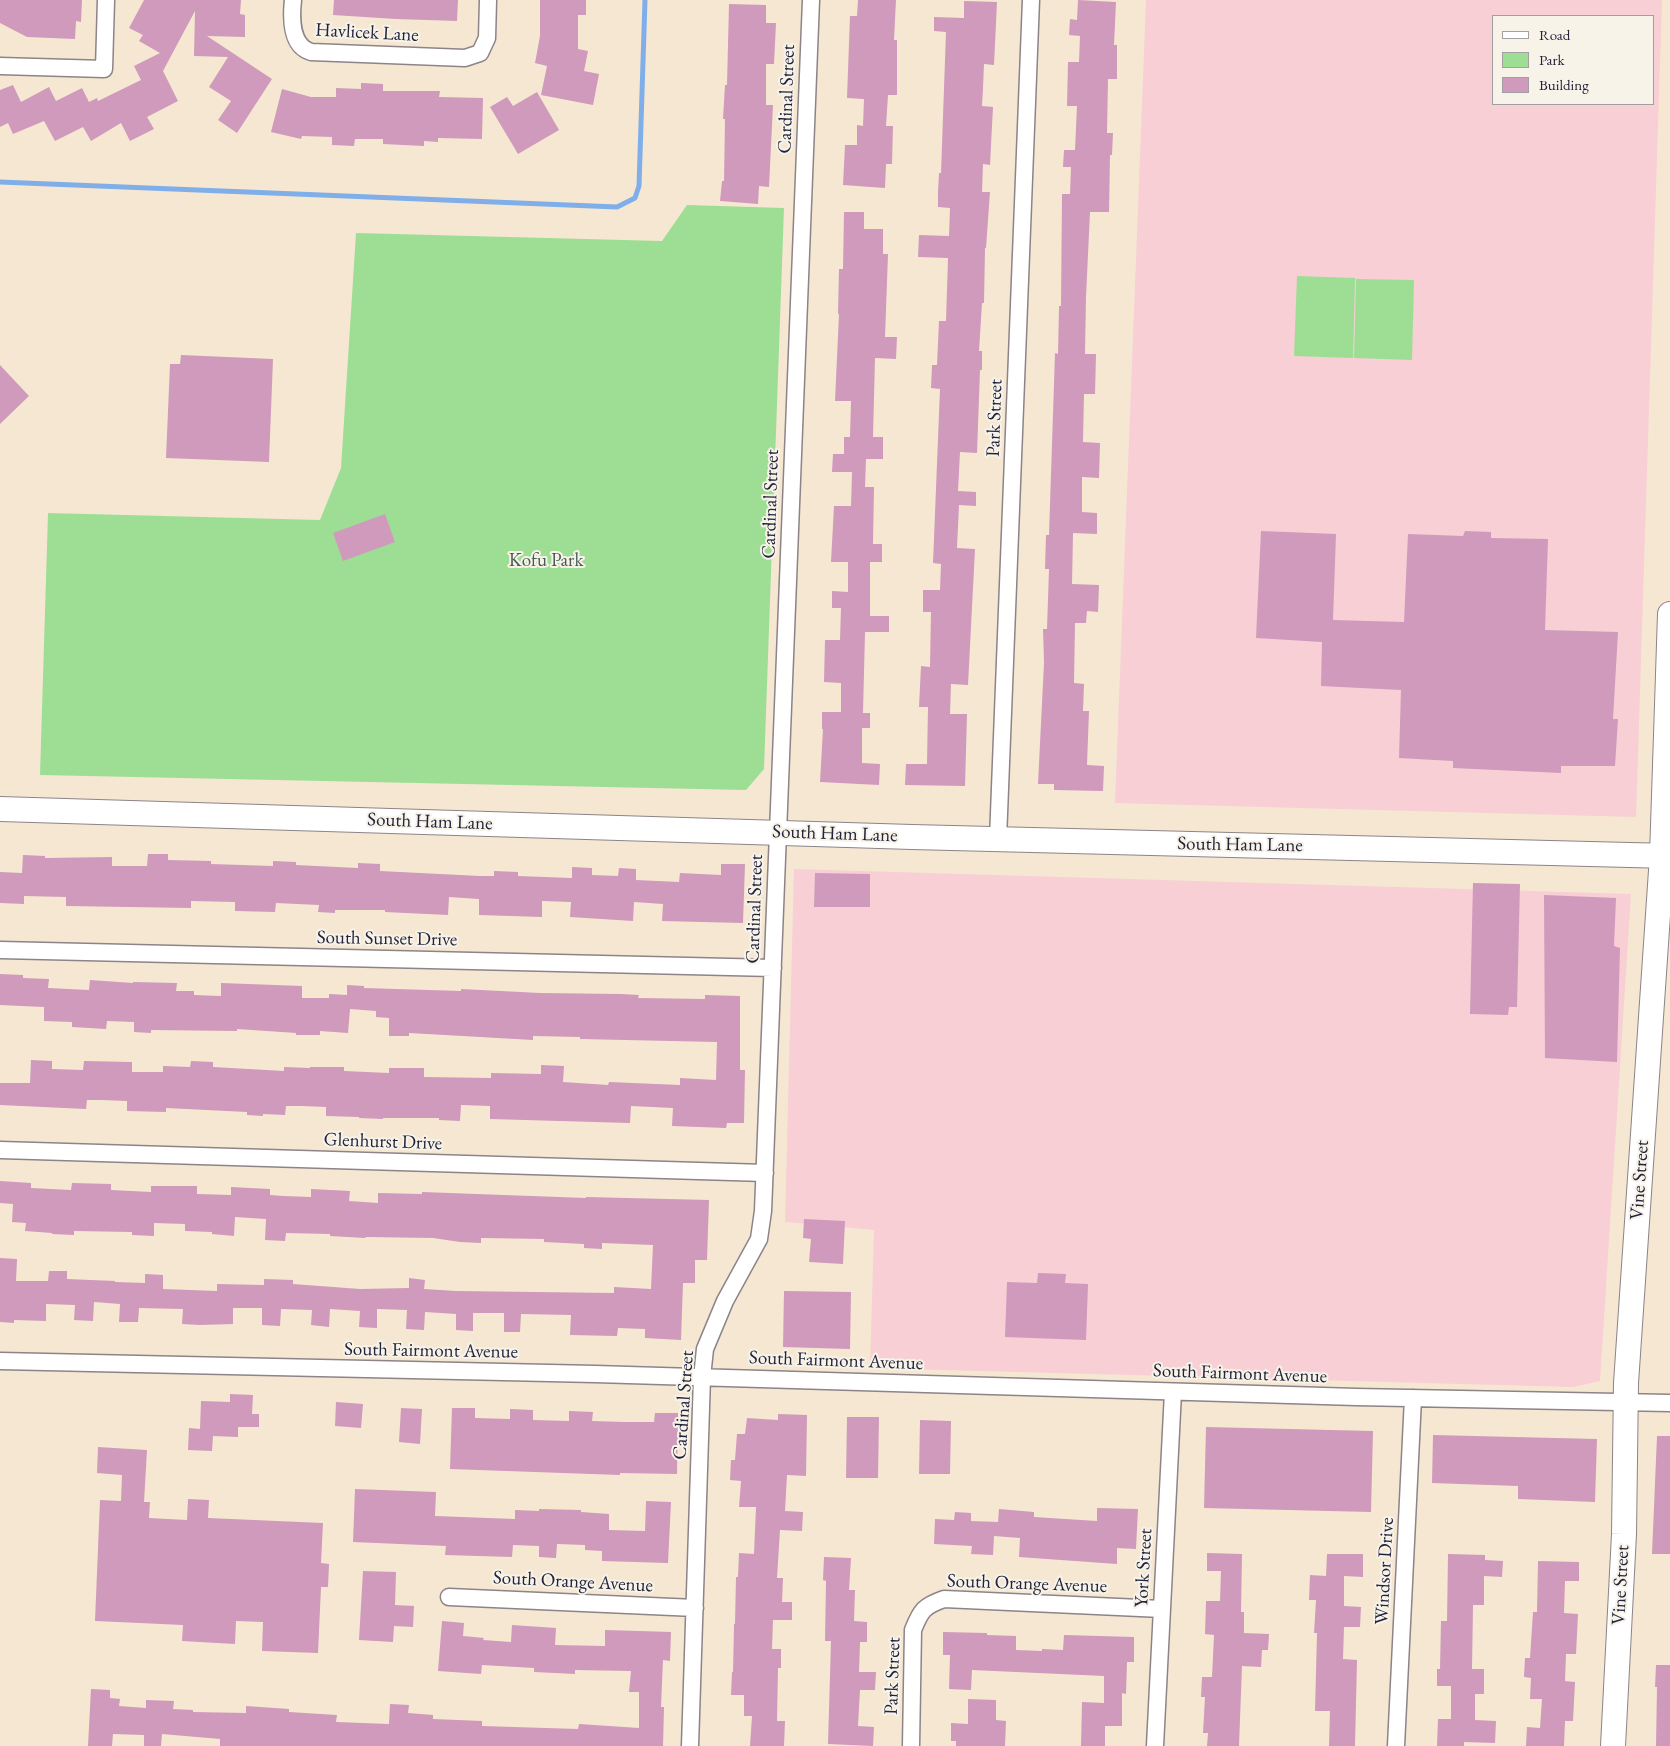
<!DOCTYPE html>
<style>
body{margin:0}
#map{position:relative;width:1670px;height:1746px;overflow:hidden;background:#f6e7d3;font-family:"EB Garamond",serif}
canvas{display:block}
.legend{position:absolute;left:1492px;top:15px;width:162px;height:90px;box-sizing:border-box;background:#f7f3e8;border:1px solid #a29fa3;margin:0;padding:6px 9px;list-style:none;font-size:15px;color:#22223b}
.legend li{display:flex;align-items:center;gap:10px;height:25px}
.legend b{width:25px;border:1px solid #a29fa3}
</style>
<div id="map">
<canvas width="1670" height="1746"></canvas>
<ul class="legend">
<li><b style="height:6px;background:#fff"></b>Road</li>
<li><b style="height:14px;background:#9ede94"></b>Park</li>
<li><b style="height:14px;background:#cf9abb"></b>Building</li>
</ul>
</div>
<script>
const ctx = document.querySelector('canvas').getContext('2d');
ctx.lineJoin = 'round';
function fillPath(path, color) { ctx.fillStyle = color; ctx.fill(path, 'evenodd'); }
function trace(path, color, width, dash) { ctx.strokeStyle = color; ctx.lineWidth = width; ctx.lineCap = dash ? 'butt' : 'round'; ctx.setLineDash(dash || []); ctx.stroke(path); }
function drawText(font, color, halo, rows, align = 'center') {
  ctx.font = font + ' "EB Garamond",serif'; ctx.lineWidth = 4; ctx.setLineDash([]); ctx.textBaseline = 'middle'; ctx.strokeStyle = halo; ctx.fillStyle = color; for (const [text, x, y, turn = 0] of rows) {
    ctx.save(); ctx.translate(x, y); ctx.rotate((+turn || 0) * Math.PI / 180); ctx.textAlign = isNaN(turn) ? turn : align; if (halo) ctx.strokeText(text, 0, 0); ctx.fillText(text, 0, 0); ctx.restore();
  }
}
const built = new Path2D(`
 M1146,0H1662L1636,817L1115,803ZM1494,16H1654V104H1494Z
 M794,869L1631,894L1600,1381L1573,1387L870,1368L874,1230L785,1222Z`);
const green = new Path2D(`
 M687,205L784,208L764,769L746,790L40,775L48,513L320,520L341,468L356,233L662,241Z
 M1297,276L1355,278L1353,358L1294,356Z
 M1356,279L1414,280L1412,360L1354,358Z`);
const stream = new Path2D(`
 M0,182L617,207L635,198L639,186L645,0`);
const building = new Path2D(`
 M0,0H82L81,22L76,21L75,39L27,37L0,23Z
 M144,0H241L240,14L245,15V37L207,36L272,79L237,133L218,120L231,101L209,87L228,57L194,56L195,11L163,71L178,101L147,117L154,129L130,141L121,123L91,141L83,127L55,141L44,121L13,134L8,123L0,127V90L13,85L21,102L49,87L56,101L82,88L89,102L97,98L98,101L141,80L134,66L160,53L139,41L143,35L129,28Z
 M334,0H458L457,21L396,19L333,15Z
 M540,0H586V15H578V49L588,51L584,71L599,74L593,105L541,95L547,66L535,63L540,36Z
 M858,0H896L894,40H897V95H888L886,126H893L892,164H886L885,188L843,185L845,145H857V125L863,126L864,99L847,98L850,16H857Z
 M1078,0L1116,2L1114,45H1117V79H1108L1107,133H1113L1112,155H1110L1109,212H1090L1086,297L1085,354H1096L1095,394H1084L1083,442L1100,443L1099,478L1082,477V512L1097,513V534L1073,533L1072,584L1099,585L1098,612L1087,611L1086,623H1075L1074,683L1084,684L1083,711H1089L1087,765L1104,766L1103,791L1054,790V784H1038L1044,663L1043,629H1047L1049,569H1045L1046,535H1049L1055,353L1058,354L1059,306H1061L1062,194H1070L1071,167H1063L1064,150H1075L1077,106H1067L1068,62H1079L1080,36L1069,35L1070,19L1077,20Z
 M964,1L997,2L994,65L984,64L983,88L982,106L993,107L990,165L983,164L982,192H990L986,248H985L984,303H982L979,351H982V370H980L977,453L960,452L958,491L976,492V506L959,505L957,548L975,549L968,685L951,684L950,714H967L965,786L905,785L906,764H927L928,707H919L921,666L930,667L931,612H923V590H940L941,564L933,563L940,389L931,388L932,365H937L939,321H946L948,258L918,257L919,235L949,236L950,208L938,207V192L939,173H941L946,32L934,31V17L964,18Z
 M729,4L766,5V23H776L774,64H766V105H773L769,187L759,186L758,204L720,201L722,181H724L725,119H723L725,85H727Z
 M361,83L383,84V91H440L439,97L483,98L482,139L438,138V142L424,141V146L383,144V139H355L354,146L332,145V137L302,136L301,139L271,132L282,89L311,97H336V88L361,89Z
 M537,92L559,130L518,154L490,107L507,97L513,106Z
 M844,212H864V229H883V254H888L885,337H897L896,359L875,358L873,437H883V459H866L865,487H874L873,544H882V562H870V616H889V632H865L863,713H870V728H862V763L880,764L879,785L820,782L823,729H822V712H841V683L824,682L825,640H840L841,608H832V591L848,592V562H831L834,506H851L852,472H832L833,454H844V437H850L851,401H835L839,314H838L839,269H843Z
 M181,355L273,359L269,462L166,458L170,364H180Z
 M0,365L29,396L0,424Z
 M385,514L395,542L343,561L333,533Z
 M1261,531L1336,534L1333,620L1404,622L1408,534L1463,536L1465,531L1491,532V538L1548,539L1545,630L1618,632L1613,719H1618L1615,766H1561V773L1453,768V761L1399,758L1401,690L1321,686L1322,642L1256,638Z
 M148,854H168V860L211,861V864L273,866V861L296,862V865L358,868V863L380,864V871L480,876H494V871L518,872V876L572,878V867L592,868V875L618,876L619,868L636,869V880L679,882L680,873L721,875V864H745L743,923L662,921L663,904L634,902L633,921L570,917L571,902L542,901V917L479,915V899L449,897L448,915L385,912V910H335V913L318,912L319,905L276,903L275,912L235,911V902L191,901V908L66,906V897L24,896V904L0,903V872L22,873L23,855L45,856V858L112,857V866H147Z
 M815,873L870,874V907H814Z
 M1473,883L1520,884L1517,1007H1509L1508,1015L1470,1014Z
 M1544,895L1616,898L1614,946L1620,948L1617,1062L1545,1058Z
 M0,974L23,975V978L49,979L48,988L89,990L90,980L133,983V982L177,983L176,991H194V995L221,996V983L302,986V998H329V994L347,995V985L364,986V988L461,991V989L540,993L621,994L639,995L638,998L705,999V995L740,996V1070H745L744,1123H727L726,1128L672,1126L673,1108L631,1106L630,1123L490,1119V1106L461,1105L460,1121L439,1120V1118H383V1119L359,1118V1117L326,1116V1107L302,1106H286L285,1115L263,1114V1116L247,1115V1112L166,1108V1112L127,1111V1101L102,1100H87L86,1109L0,1105V1083H30L31,1060L52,1061V1069L83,1070L84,1061L132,1062V1072H163V1066L190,1067L191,1061L213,1062V1067L284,1071V1067L310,1068V1067H344V1071L389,1073V1068H424V1077L491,1078V1073L541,1074V1065L564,1066L563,1082L608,1085L609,1082L680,1085V1078L716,1080L717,1042L580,1039V1037L533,1036V1040L409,1033V1036H389V1018L376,1017V1011L350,1009L348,1033L320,1031V1035H296V1033L237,1029V1031L151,1030V1033L134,1032V1022L107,1021L106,1029L72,1027V1022L44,1021V1007L0,1005Z
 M0,1181L31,1183V1188L71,1190L72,1183L111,1184V1190L151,1192V1186H197V1194L231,1195V1187L270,1189V1195L283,1196L311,1197V1189L350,1191L349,1201L378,1203V1193L422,1194V1192L586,1198V1197L709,1200L707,1260H695V1283H683L681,1340L645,1338V1329L618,1328L617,1336L570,1335L571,1315L521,1314L520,1332H504V1313H473V1331L456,1330V1314L425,1312L424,1330L406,1329L407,1310L377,1309V1328L359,1327L360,1311L330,1309L329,1327L311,1325L312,1310L281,1309L280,1326L262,1325V1308H233V1324L200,1325L182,1324L183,1309L139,1308L138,1322H119L120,1304L94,1302L93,1321L74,1320L75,1305L46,1304V1321L14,1320V1323L0,1322V1258L17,1259L16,1281H48L49,1271H67V1279L115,1281V1282L145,1283V1274L163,1275V1289L217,1291V1284L264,1285V1279L293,1280V1284L360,1289L409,1288V1278L425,1280L424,1289L456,1291L614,1293V1287L651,1289L653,1245L602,1243V1249L584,1248V1244L544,1242V1239L481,1238V1243L460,1242L433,1238L366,1237L365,1238L330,1236V1234L286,1233L285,1241L265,1240L266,1219L235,1217L234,1236L212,1234V1232L185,1231V1224L154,1223V1236L132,1235V1232L74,1231V1235L52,1234V1233L25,1231L26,1223L12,1222L13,1204L0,1203Z
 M804,1219L845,1221L843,1264L809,1262L811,1239L803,1238Z
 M1038,1273L1066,1274L1065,1283L1088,1284L1086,1340L1005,1337L1007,1282L1037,1283Z
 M784,1291L851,1292L850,1349L783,1347Z
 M230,1394L253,1395L252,1414H259V1427H238V1437L213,1436L212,1451L188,1450L189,1428L200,1429L201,1401L230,1402Z
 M336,1402L363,1404L361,1428L335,1426Z
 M401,1408L422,1409L420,1444L399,1442Z
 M452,1408H475V1418L510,1419V1409L533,1410V1420L569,1421V1411L593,1412L592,1421L625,1422H654L655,1413H678L677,1474L620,1473V1475L450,1469Z
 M778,1414L807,1415L806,1476L787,1475L785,1511L803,1512L802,1531L780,1530L777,1578H783L782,1602H792V1620H773L772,1649H781V1668H778L777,1721H785L784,1746H750L752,1716H744V1695H731L732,1672H733L734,1624H735L736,1577H738L739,1553L754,1554L756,1507H739L741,1481L730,1480L731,1460H735L737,1434H745L747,1418L778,1420Z
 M847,1417H879L878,1478H846Z
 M920,1420L951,1421L950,1474H919Z
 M1206,1427L1373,1431L1371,1512L1204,1508Z
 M1433,1435L1597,1439L1595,1502L1518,1499V1486L1432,1483Z
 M1657,1436H1670V1554H1652Z
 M98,1447L147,1450L144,1502H150L149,1518L187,1520L188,1499L209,1500L208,1518L323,1523L321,1563L329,1564L328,1587H321L318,1653L262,1651L263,1622L236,1621L235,1644L182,1641L183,1625L95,1621L100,1500L121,1501L122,1475L97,1473Z
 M355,1489L436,1492L435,1516L515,1519V1510L539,1511V1509L581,1510V1512L609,1514V1530L645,1531L646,1501L671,1502L668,1563L602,1561V1551L585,1550V1545L557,1544L556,1558L539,1557V1546L513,1545L512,1557L445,1555L446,1546L353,1542Z
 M1097,1508L1138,1509L1136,1549L1117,1548V1564L1019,1557L1020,1538L994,1536L993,1555L971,1554L972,1546L934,1544L935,1519L954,1520L955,1512L971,1513V1521L998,1522L999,1509L1034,1512V1517L1097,1521Z
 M1207,1553L1242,1554L1241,1612H1244V1633L1269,1634L1268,1650H1262L1261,1667L1242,1666L1239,1746H1207L1208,1733H1203L1205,1697H1201L1202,1677H1212L1214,1635L1205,1634L1206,1601H1220L1221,1571H1207Z
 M1327,1554H1363V1577L1344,1576V1606L1361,1607L1360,1627H1344L1343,1659L1357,1660L1355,1746H1329L1330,1711H1315L1317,1633H1314L1316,1600H1309L1310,1575L1326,1576Z
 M1448,1554L1485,1555V1560L1503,1561L1502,1577L1484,1576V1605H1473L1472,1669H1484V1694H1475V1720L1496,1721L1495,1743L1464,1742V1746H1437L1438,1719H1451V1686H1437V1669H1440L1441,1621H1447Z
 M824,1557L851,1558L849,1590H855L854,1621L867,1622V1642H860L859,1672H876L875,1690H860L858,1726L874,1727L873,1746L828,1744L831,1641H825L826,1581L823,1580Z
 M1538,1561L1579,1562V1581H1565L1564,1613L1578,1614L1576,1654H1566L1565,1681L1575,1682L1573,1721H1565L1564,1746H1526L1527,1727L1540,1728L1542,1699H1530L1531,1678L1524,1677L1525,1658H1530L1533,1612H1537Z
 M363,1571L396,1572L395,1605L414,1606L413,1627L394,1626L393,1642L359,1640Z
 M442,1621L464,1623L463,1636L484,1638L483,1640L511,1642L512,1625L556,1628L555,1645L605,1646V1630L671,1632L670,1661L663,1660L661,1707H664L663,1746H220V1739L162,1734L161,1746H144V1735L113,1734L112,1746H88L91,1689L110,1690V1698L120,1699L119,1706L146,1708V1700L174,1701L173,1709L193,1710V1712L246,1713V1706L289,1709V1712L337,1715L336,1722L389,1724L390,1704L409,1705L408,1713L433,1715V1719L482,1721V1726L578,1729L579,1724L639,1728V1692H629L631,1671L575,1670V1674L534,1672V1668L482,1665L481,1674L438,1671Z
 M943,1632L987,1633V1635L1016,1636V1650L1042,1651V1649L1063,1650L1064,1635L1134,1637V1662H1127L1126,1694L1122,1693V1726H1105V1746H1081L1082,1702L1104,1703V1676L972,1670L971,1690L949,1689L950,1655H943Z
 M1656,1665H1670V1746H1656L1657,1687H1655Z
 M968,1699L996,1700V1720L1006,1721L1005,1746H956V1741H951V1723L968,1724Z`);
const street = new Path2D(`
 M293,0C291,18 291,46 311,52L465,58L480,53L487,38L488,0
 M0,66L104,69L106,0
 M998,839L1031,0
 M0,950L773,968
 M0,1150L765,1173
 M0,1361L595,1374L1356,1397L1670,1403
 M449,1597L695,1608
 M690,1746L702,1377L705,1349L725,1301L759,1239L763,1211L811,0
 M911,1746L913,1630C921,1610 924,1606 944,1599L1162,1609
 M1155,1746L1173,1392
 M1396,1746L1413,1398`);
const secondary = new Path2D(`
 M0,809L912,837L1670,856
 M1613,1746L1624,1534L1626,1383L1662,856L1670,614`);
const streetNames = [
 ["Havlicek Lane",367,33,3],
 ["Cardinal Street",787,99,-88],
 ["Park Street",995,418,-88],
 ["Cardinal Street",771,504,-88],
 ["South Ham Lane",430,822,2],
 ["South Ham Lane",835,834,2],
 ["South Ham Lane",1240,845,1],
 ["Cardinal Street",755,909,-88],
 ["South Sunset Drive",387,939,1],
 ["Glenhurst Drive",383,1142,2],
 ["Vine Street",1640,1180,-86],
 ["South Fairmont Avenue",431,1351,1],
 ["South Fairmont Avenue",836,1361,2],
 ["South Fairmont Avenue",1240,1374,2],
 ["Cardinal Street",684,1405,-86],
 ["York Street",1144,1568,-87],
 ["Windsor Drive",1385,1571,-87],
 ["South Orange Avenue",573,1582,3],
 ["South Orange Avenue",1027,1584,2],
 ["Vine Street",1621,1585,-87],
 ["Park Street",893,1676,-88]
];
const parkNames = [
 ["Kofu Park",546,561]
];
fillPath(built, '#f7cfd5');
fillPath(green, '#9ede94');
trace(stream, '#7faee9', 5);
fillPath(building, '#cf9abb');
trace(street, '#8c8487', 19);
trace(secondary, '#8c8487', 26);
trace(street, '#fff', 16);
trace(secondary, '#fff', 24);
drawText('19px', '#22223b', '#f7f3e8', streetNames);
drawText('19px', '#475a56', '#f7f3e8', parkNames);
</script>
